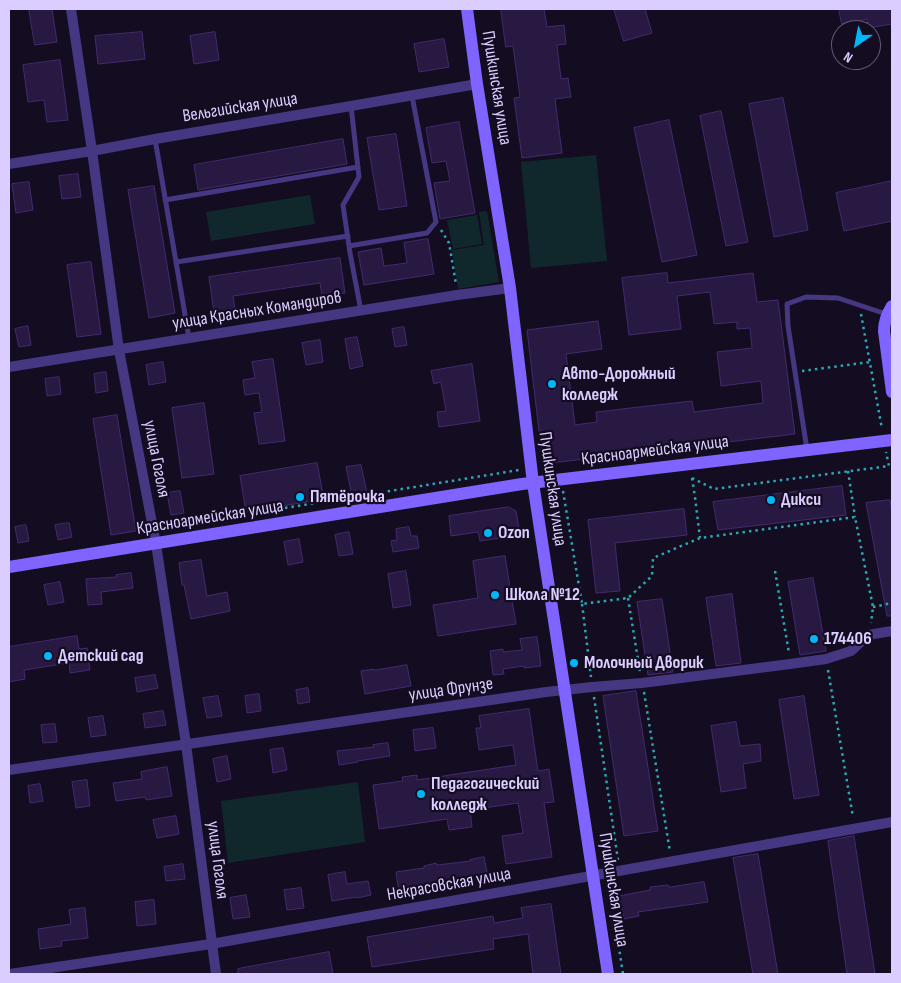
<!DOCTYPE html>
<meta charset="utf-8">
<style>
body{margin:0}
#map{position:relative;width:901px;height:983px;overflow:hidden;background:#140d21;font-family:"Sofia Sans Condensed",sans-serif}
canvas{display:block}
.frame{position:absolute;inset:0;border:10px solid #dbcdff;pointer-events:none}
.north{position:absolute;left:831px;top:20px;width:50px;height:50px;box-sizing:border-box;background:#140d21;border:1px solid #645a7a;border-radius:50%;rotate:213deg;font-size:14px;font-weight:700;line-height:20px;text-align:center;color:#dbcdff}
.north::after{content:'';display:block;margin:auto;width:18px;height:22px;background:#00b8f8;clip-path:polygon(50% 0,100% 100%,50% 72%,0 100%)}
</style>
<div id="map">
<canvas width="901" height="983"></canvas>
<div class="frame"></div>
<div class="north">N</div>
</div>
<script>
const ctx = document.querySelector('canvas').getContext('2d');
ctx.lineJoin = 'round';
function fillPath(path, color) { ctx.fillStyle = color; ctx.fill(path, 'evenodd'); }
function trace(path, color, width, dash) { ctx.strokeStyle = color; ctx.lineWidth = width; ctx.lineCap = dash ? 'butt' : 'round'; ctx.setLineDash(dash || []); ctx.stroke(path); }
function drawText(font, color, halo, rows, align = 'center') {
  ctx.font = font + ' "Sofia Sans Condensed",sans-serif'; ctx.lineWidth = 4.5; ctx.setLineDash([]); ctx.textBaseline = 'middle'; ctx.strokeStyle = halo; ctx.fillStyle = color; for (const [text, x, y, turn = 0] of rows) {
    ctx.save(); ctx.translate(x, y); ctx.rotate((+turn || 0) * Math.PI / 180); ctx.textAlign = isNaN(turn) ? turn : align; if (halo) ctx.strokeText(text, 0, 0); ctx.fillText(text, 0, 0); ctx.restore();
  }
}
const green = new Path2D(`
 M596,155L607,261L531,268L521,162Z
 M310,195L315,224L211,241L206,212Z
 M487,211L499,282L458,289L452,250L484,245L479,212Z
 M477,215L482,244L453,249L447,220Z
 M358,782L365,842L228,863L221,801Z`);
const building = new Path2D(`
 M29,9H52L57,42L35,45Z
 M501,9H544L547,27L564,25L566,44L557,45L561,79L568,78L571,97L555,99L562,153L522,158L514,98L520,97L513,46L506,47Z
 M614,9H645L652,33L624,41Z
 M839,9H892V24L868,28L867,19L842,24Z
 M142,32L145,59L98,64L95,36Z
 M215,32L219,60L194,64L190,36Z
 M444,39L449,67L419,72L414,44Z
 M60,60L68,120L47,122L44,100L28,102L23,65Z
 M783,98L808,230L774,237L749,104Z
 M721,111L748,242L726,246L700,116Z
 M669,120L697,255L662,262L634,128Z
 M459,122L475,213L440,219L434,183L450,181L446,161L432,163L426,128Z
 M396,134L407,206L379,210L367,138Z
 M343,139L347,164L198,190L194,165Z
 M78,174L81,197L62,199L59,176Z
 M892,181V221L844,231L836,193Z
 M29,182L33,210L16,213L12,184Z
 M154,186L175,313L149,318L128,190Z
 M428,239L434,274L364,285L358,252L381,248L384,266L407,263L404,243Z
 M340,258L345,293L322,296L320,283L233,296L235,310L214,313L209,277Z
 M91,262L101,334L77,337L67,265Z
 M667,273L668,283L753,273L757,302L778,300L795,434L543,464L527,330L598,321L602,349L566,354L575,425L597,422L596,412L692,401L694,412L763,403L761,381L721,386L717,352L752,348L750,328L737,329V322L714,324L710,292L677,296L681,329L629,335L622,278Z
 M28,326L31,345L19,347L15,329Z
 M404,327L407,345L395,347L392,329Z
 M357,337L363,366L350,369L345,339Z
 M320,340L323,362L306,365L302,343Z
 M273,359L285,441L259,444L254,413L262,412L259,393L245,395L243,380L255,378L252,362Z
 M163,362L166,382L149,385L146,365Z
 M472,364L480,421L439,427L437,412L446,411L441,382L434,384L431,371Z
 M106,372L108,391L96,393L94,374Z
 M59,377L61,394L47,396L45,379Z
 M204,403L214,474L182,478L172,408Z
 M117,415L136,531L111,535L93,419Z
 M317,463L324,499L246,512L240,476Z
 M361,465L367,493L352,496L346,467Z
 M842,486L846,515L718,530L713,502Z
 M180,491L184,513L171,515L167,493Z
 M890,500L892,513V616H887L866,503Z
 M509,507L516,511L520,535L480,541L478,532L451,536L449,516Z
 M684,509L687,535L615,543L620,591L596,593L588,520Z
 M69,523L72,537L58,540L55,525Z
 M26,525L29,541L18,543L15,527Z
 M409,527L411,536H417L419,548L393,552L391,541L397,540L396,529Z
 M349,532L353,554L339,556L335,535Z
 M299,539L303,562L288,565L284,542Z
 M505,556L516,624L438,636L433,605L478,598L473,561Z
 M201,560L207,596L227,592L230,611L191,619L184,585H182L179,563Z
 M406,571L411,605L393,608L388,574Z
 M131,573L133,588L101,592L102,604L88,605L86,579L117,577L116,575Z
 M813,578L826,651L800,655L788,582Z
 M60,582L64,602L48,605L44,585Z
 M732,594L741,663L716,666L706,598Z
 M662,599L673,672L648,675L637,602Z
 M77,636L79,649L87,648L90,670L70,673L69,663L24,670L25,679L9,682V647Z
 M537,637L541,666L524,668V666L503,669L504,674L493,675L490,651L503,649V652L522,650L520,639Z
 M407,665L411,686L365,694L361,671L374,669V670Z
 M155,675L158,688L137,692L135,678Z
 M308,688L310,702L298,704L296,690Z
 M636,691L658,831L624,836L603,696Z
 M259,694L261,711L247,713L245,696Z
 M218,696L222,716L207,718L203,698Z
 M804,696L819,795L794,799L779,700Z
 M529,709L538,771L549,769L554,802L544,803L552,857L506,864L502,836L523,833L518,803L470,810L472,827L449,830L447,819L379,829L373,785L403,781L402,777L417,775V780L516,765L513,745L479,750L476,728H481L479,716Z
 M163,711L166,725L145,728L143,714Z
 M103,716L106,735L91,737L88,718Z
 M736,722L740,746L760,744L761,761L743,764L746,788L721,792L711,726Z
 M55,724L57,742L43,743L41,725Z
 M433,728L436,748L415,751L413,730Z
 M388,743L390,756L358,761V762L339,765L337,751L374,747L373,745Z
 M283,748L287,770L273,773L270,750Z
 M227,756L231,779L217,782L213,759Z
 M167,767L172,796L146,800L145,797L116,801L113,783L142,779L141,772Z
 M87,780L90,806L76,808L72,782Z
 M40,784L43,801L30,803L28,786Z
 M176,816L179,834L157,838L153,820Z
 M854,836L875,974H847L828,841Z
 M758,854L778,974H753L733,858Z
 M484,857L488,877L441,884L399,893L396,872L424,868V866L436,863L437,865L471,861L470,860Z
 M183,864L185,879L166,881L164,867Z
 M345,872L347,884L368,881L371,895L357,898L356,897L332,901L328,875Z
 M704,882L708,902L638,912L639,916L624,919L619,896L650,890V887L668,885L669,887Z
 M301,888L304,908L287,910L284,890Z
 M246,895L250,917L233,919L230,898Z
 M154,900L156,924L137,926L135,902Z
 M551,904L561,974H533L528,934L493,939L494,949L372,967L367,937L493,916L494,923L523,918L521,908Z
 M85,908L88,938L61,941L62,946L40,949L38,929L71,924L69,910Z
 M329,952L333,974H238V969Z`);
const path = new Path2D(`
 M441,230L449,243L456,284
 M861,314L882,429
 M802,371L870,362
 M848,471L855,517
 M692,478L714,489L889,466L886,452
 M692,478L695,497L700,538
 M563,491L582,604L628,598L652,576L653,558L700,538L855,517L873,607L871,623
 M285,508L519,470
 M775,571L789,653
 M628,598L640,672
 M582,604L591,677
 M873,607L892,603
 M828,670L853,817
 M644,692L670,852
 M594,697L618,860
 M614,882L610,889L623,974`);
const lane = new Path2D(`
 M351,106L359,177L343,205L350,253L361,311
 M155,139L189,338
 M165,200L358,167
 M349,246L427,233L436,222L412,96
 M176,262L348,236
 M807,450L788,326L787,304L806,297L838,298L886,314`);
const street = new Path2D(`
 M71,9L92,151L119,350L156,544L186,744L216,974
 M9,164L92,151L155,139L351,106L477,84
 M9,367L457,295L510,288
 M9,770L546,692L592,687L642,683L790,664L826,659L851,651L868,635L892,631
 M10,974L211,944L892,822`);
const secondary = new Path2D(`
 M467,9L477,84L510,288L533,483L608,974
 M892,306C887,314 884,321 884,331L892,392
 M9,567L522,484L892,440`);
const markers = [
 [552,384,5,"#00b8f8"],
 [300,497,5,"#00b8f8"],
 [771,500,5,"#00b8f8"],
 [488,533,5,"#00b8f8"],
 [495,595,5,"#00b8f8"],
 [814,639,5,"#00b8f8"],
 [48,656,5,"#00b8f8"],
 [574,663,5,"#00b8f8"],
 [421,794,5,"#00b8f8"]
];
const streetNames = [
 ["Пушкинская улица",496,88,81],
 ["Вельгийская улица",240,108,-9],
 ["улица Красных Командиров",257,311,-9],
 ["Красноармейская улица",655,451,-7],
 ["улица Гоголя",156,459,79],
 ["Пушкинская улица",552,489,82],
 ["Красноармейская улица",210,518,-9],
 ["улица Фрунзе",451,690,-8],
 ["улица Гоголя",217,860,83],
 ["Некрасовская улица",449,885,-10],
 ["Пушкинская улица",613,890,81]
];
const poiNames = [
 ["Авто-Дорожный",562,374],
 ["колледж",562,395],
 ["Пятёрочка",310,497],
 ["Дикси",781,500],
 ["Ozon",498,533],
 ["Школа №12",505,595],
 ["174406",824,639],
 ["Детский сад",58,656],
 ["Молочный Дворик",584,663],
 ["Педагогический",431,784],
 ["колледж",431,805]
];
fillPath(green, '#10282b');
fillPath(building, '#281943');
trace(building, '#432a6f', 1);
trace(path, '#2ca7b4', 2.5, [2.5, 4]);
trace(lane, '#453781', 5);
trace(street, '#453781', 10);
trace(secondary, '#8064ff', 12);
for (const [x, y, r, color] of markers) { const dot = new Path2D(); dot.arc(x, y, r, 0, 2 * Math.PI); ctx.fillStyle = color; ctx.fill(dot); trace(dot, '#140d21', 2); }
drawText('18px', '#dbcdff', '#140d21', streetNames);
drawText('bold 18px', '#dbcdff', '#140d21', poiNames, 'left');
</script>
